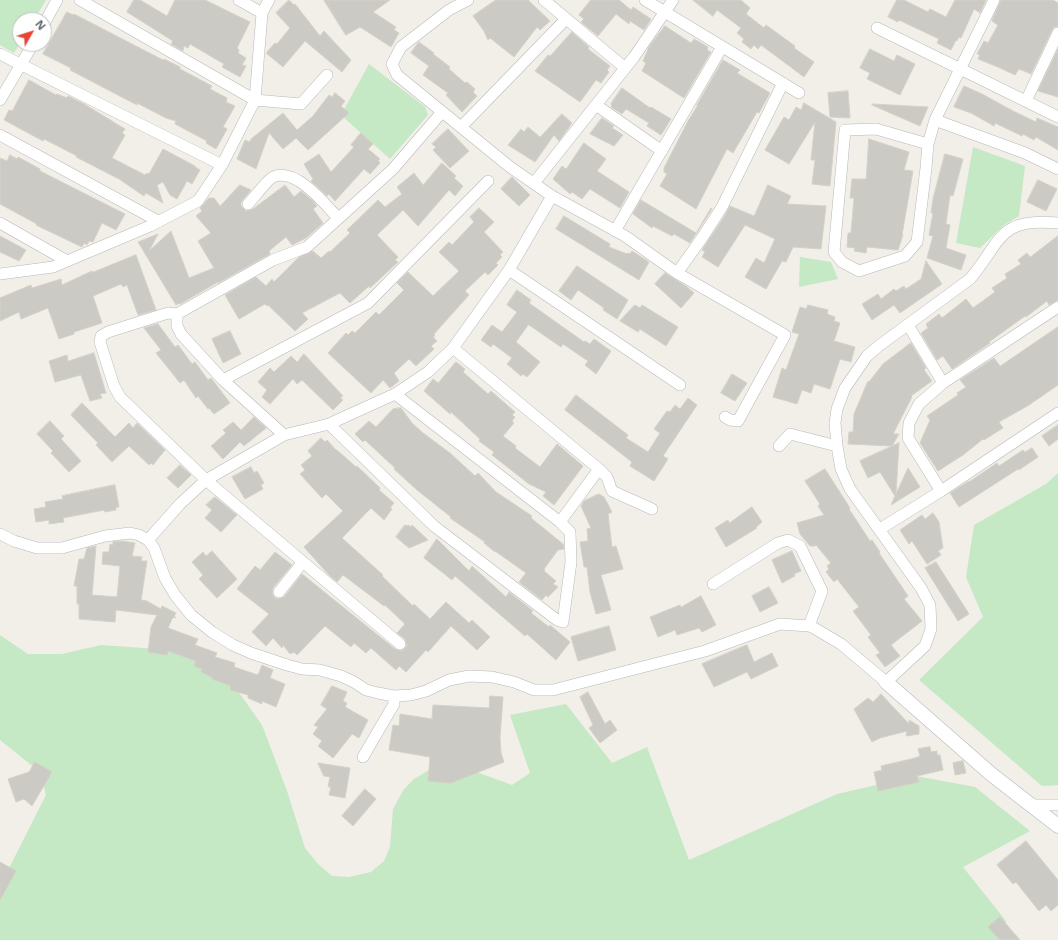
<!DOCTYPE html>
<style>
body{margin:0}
#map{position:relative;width:1058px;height:940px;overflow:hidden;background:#f1efe8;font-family:"Noto Sans",sans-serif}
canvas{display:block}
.north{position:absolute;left:12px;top:12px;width:40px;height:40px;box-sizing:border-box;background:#fff;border:1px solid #bfc1c3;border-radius:50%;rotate:51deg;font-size:11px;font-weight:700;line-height:16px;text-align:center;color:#5f6368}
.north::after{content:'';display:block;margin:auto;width:14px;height:18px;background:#ea4335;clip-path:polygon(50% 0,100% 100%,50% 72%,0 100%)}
</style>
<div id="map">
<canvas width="1058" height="940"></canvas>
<div class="north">N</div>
</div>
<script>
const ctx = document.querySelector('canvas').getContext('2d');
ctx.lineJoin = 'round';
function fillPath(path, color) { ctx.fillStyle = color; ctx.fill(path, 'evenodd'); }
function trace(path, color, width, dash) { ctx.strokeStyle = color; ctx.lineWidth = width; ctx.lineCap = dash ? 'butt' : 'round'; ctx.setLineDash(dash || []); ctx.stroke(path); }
const green = new Path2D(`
 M0,0H46L34,20H20V43L14,53L0,45Z
 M369,64L425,107L428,115L390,159L341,115Z
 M973,147L1025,166L1019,216L1004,225L980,248L956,243Z
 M800,257L831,262L838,279L799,287Z
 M1058,473V785L1042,786L919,680L983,617L966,577L974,525L1046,484Z
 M0,635L28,654H62L101,645L157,649L204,659L235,687L262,725L287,791L305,848L318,864L332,876L349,877L371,872L384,861L390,847L393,809L404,789L414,779L429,770L453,768L479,773L512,785L530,773L510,715L566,704L612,763L647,747L689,860L837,794L916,776L975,787L1030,831L963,867L1006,921L1005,940H0V886L46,795L40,772L0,740Z`);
const building = new Path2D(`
 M134,0H140L167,16L175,0H205L250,22L237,48L239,50L238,53L246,58L242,65L246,66L240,77L222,67L224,64L190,44L188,48L184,46L183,51L171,44L173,41L127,12Z
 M289,0L294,5L295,4L320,36L324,31L351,60L342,72L305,41L283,67L266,53L275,43L277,44L290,28L276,13Z
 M324,0H390L373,12L396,27L394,30L399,33L391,47L360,27L346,35Z
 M496,0H528L550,21L540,30L537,27L514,57L490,38L488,40L484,31L473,16Z
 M591,0H619L631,10L633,7L651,19L644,30L630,21L629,24L616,14L598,36L581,22L584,19L579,15Z
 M693,0H741L750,8L746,14L764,28L766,25L795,46L794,48L814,62L804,77L761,45L758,49L754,45L751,49L742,42L744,39L737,33L741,28L717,10L713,16Z
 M897,0H904L928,12L930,9L946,17L955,0H986L980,13L974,9L961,38L959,37L957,41L956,40L951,50L937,43L939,39L899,20L898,22L888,17Z
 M1001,0H1053L1058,3V26L1054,27L1052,30L1031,74L1019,69L1015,75L998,67L978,59L980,55L977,54L984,41L988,43L998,25L992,21Z
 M67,12L73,15L74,14L163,60L164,59L180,67V69L212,86L210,89L227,98L226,102L235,106L223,127L227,129L216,149L206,143L207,141L175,124L176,121L166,118L137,103V105L70,70L71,68L43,54Z
 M665,26L691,43L694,39L708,47L707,50L711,52L684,98L642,71L646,63L643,61L649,47Z
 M572,32L589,47L588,49L610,66L607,70L609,72L601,83L596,80L580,102L535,71L548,55L550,56Z
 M419,42L434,53L433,54L450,67L449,69L465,83L467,82L475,89L473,92L477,96L462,112L446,95L448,93L423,75L429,66L411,53Z
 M870,49L894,61L897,55L915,64L900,95L867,79L870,73L860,68Z
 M1058,49V97L1038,91Z
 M723,60L740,70L737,73L770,93L759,113L757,112L733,153L727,149L696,209L660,186L667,174L664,172V168L688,121L698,105H697Z
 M29,80L56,95L57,94L67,98L68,96L84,104L125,129L122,133L125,135L112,158L145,175L147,173L149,174L163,149L195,166V167L200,170L192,184L187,181L177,199L170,195L163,182L157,185L163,203L146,193L144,196L119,179L76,157L77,156L44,139L43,141L4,120L9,110L12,111Z
 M964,86L982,94L1013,111L1036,122L1037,118L1058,127V150L1036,137L1034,140L1023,134L1022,136L995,123L994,126L971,113L954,107Z
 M622,88L650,108L651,107L671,119L661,135L647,126L649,123L626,109L622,114L611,107L612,105L611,104Z
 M848,91L850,118L830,117L828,93Z
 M335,93L345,101L341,106L349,113L308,150L296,138L283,149L269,133L256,169L237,159L245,140L250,142L251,139L283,113L297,130L313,116L329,95L332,97Z
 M804,103L836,122L830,186L812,184L815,160H811L815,122L789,164L765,150L784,117L789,120L796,107L801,110Z
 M873,104L928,107L920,126L872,105Z
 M562,114L572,123L559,141L554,135L535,162L508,145L521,129L524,132L528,127L540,137Z
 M602,118L614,126L612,128L623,135L614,146L590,134Z
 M448,129L469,151L450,168L433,150L436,147L432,144Z
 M361,133L373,144L368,149L380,159L378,160L380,163L370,174L364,169L335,201L329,194L327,196L311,181L313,179L304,164L319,154L331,172L354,147L351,145Z
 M869,139L909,152L904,170L913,171L902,235H903L898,250L867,247L866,253L854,251L855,248L847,247L848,233H851L854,198H850L852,179H866Z
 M584,143L606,159L597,171L629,192L620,208L590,189L582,199L572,192L570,194L553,179L562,166L566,169Z
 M945,154L963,159L953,196L950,195L946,224L950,225L946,248L966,255L961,270L927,258L933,236L929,235L933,213H931L933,199Z
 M10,155L17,159L18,157L40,169V171L125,214L116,230L102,223L93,242L89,241L87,245L84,243L82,247L36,225L37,224L0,204V158L7,161Z
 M442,163L456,176L454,178L463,186L455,196L449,190L418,226L403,210L377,235L398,257L395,260L398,262L370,288L369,286L350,303L340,293L302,313L308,319L295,331L268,305L267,306L265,304L239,319L225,295L256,277L266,286L272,279L274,282L299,257L313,251L321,258L329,251L330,252L350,233L347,230L378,200L385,207L402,194L397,187L414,173L423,185Z
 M512,177L530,195L519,206L501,189Z
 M1038,180L1057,189L1046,211L1027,202Z
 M240,185L251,190L241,202V206L246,211L253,209L285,185L294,197L301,191L313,201L317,206L313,209L323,223L306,238L292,245L286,237L269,251L270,254L218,283V282L180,304L179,303L176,305L138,242L158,234L149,251L171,231L189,278L214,268L198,241L211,233L196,216L202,211L200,208L209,198H214L220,206Z
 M768,185L791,196L787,204L826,206L821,249L793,247L786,262L782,261L766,289L745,277L756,258L764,263L775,239L745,225L718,267L702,257L705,252L702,250L724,217L730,206L754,216Z
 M641,200L696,233L711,208L712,209L690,243L674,234L672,236L653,226L652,228L633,214Z
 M479,208L494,222L484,232L503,252L500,255L502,257L496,263L498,265L488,275L485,272L465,291L469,295L434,334L435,336L433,337L437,341L431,346L434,349L416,366L409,359L394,373L399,381L390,388L383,380L371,393L328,353L346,333L348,335L352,331L355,333L376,312L379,315L404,290L397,283L408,272L433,296L459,271L439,252L449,242L452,245L474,222L470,217Z
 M564,216L610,244L609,247L627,254L628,253L630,254L632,251L649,262L639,280L556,229Z
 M0,236L26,250L19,261L0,252Z
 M1058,236V300L1049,305L1047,301L1026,317L1025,316L989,342L990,343L952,369L943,356L937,360L921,333L928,328L926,324L939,314L942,318L966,299L973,308L995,292L992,288L1007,278L1005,274L1021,264L1018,260L1027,253L1030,257Z
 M136,255L156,310L138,315L127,285L123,287L121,284L93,296L102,323L74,332V334L59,339L48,308L21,319L19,312L0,321V298L31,285L32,288L61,279L62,285L92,271L93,272Z
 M926,261L942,284L900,313L894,305L872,320L862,304L878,294L881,299L894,289L896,291L904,286L906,289L921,279Z
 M577,266L628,300L617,319L603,310L604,308L578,290L571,300L559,291Z
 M665,273L687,287L694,293L681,308L655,284Z
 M517,290L531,300L529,303L584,342L585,341L590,344L594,339L611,351L596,374L585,365L588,361L563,344L561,347L529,325H528L516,342L540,362L527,377L523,374L521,376L507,364L512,358L493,344L491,347L481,340L492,325L502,332L517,312L507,305Z
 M635,305L640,308L642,305L678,327L666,346L640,329L638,332L620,321Z
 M808,305L828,310L827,314L835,317L834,321L840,323L834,341L855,347L851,362L840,359L830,389L814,384L811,393L802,390L797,404L773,397L782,368L786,370L799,334L792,332L800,307L806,309Z
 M158,324L175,347L178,345L192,364L195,362L208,380L211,378L230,403L214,414L209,408L208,409L198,396L196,398L184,380L180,383L156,353L161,350L144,328Z
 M1058,327V385L1029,405L999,422L1003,428L984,440L983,439L963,455L938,471L920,443L930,420L927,416L958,395L957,393L966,387L960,380L994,358L1000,366Z
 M230,331L241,354L223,363L212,339Z
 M911,343L926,368L924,370L932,381L911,396L912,397L893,434H899L892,446L848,444L849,432H853L854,414L868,381L869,382L883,364Z
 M94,353L106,393L100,394L102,398L90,401L81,375L55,382L49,361L67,355L68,361Z
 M304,354L343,396L340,398L343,400L333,410L302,380L297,384L293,379L270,404L262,397L267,390L258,382L270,368L274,372L291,356L297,362Z
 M456,362L465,369L463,372L488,394L491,391L515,412L512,415L515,417L512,421L514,423L503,436L516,446L515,448L540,467L557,444L583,466L554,505L543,496L546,492L529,484L492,455L494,452L479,441L480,439L451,412L450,414L424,391L433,379L438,383Z
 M732,374L747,383L735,401L721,393Z
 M576,395L628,435L626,438L648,452L660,433L654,429L667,411L670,412L675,405L680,409L688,398L697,405L663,456L668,459L654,481L630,466L632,462L565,410Z
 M82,403L115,437L129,423L133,428L137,423L165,450L153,465L151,463L149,465L129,446L112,462L96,445L98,443L71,415Z
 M401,408L412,423L423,433L450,453L475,476L478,473L496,492L532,516L531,518L563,544L564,549L558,550L544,569L545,570L544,571L556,581L553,584L558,587L548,597L546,595L542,600L519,582L526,573L495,551V552L484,543L485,542L450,518L451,517L417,490L394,469L395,468L365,440L363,442L355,434L369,421L376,427L393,409Z
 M254,417L266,428L244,446L240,442L223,459L211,446L226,433L223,430L233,422L241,430Z
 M50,421L64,436L61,439L81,461L69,472L51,453L53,451L37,434Z
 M1058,425V439L1049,446L1042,436Z
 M321,438L325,442L327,440L336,450H337L356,467L357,466L380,488L379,490L394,503L390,508L392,509L384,520L371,508L342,538L383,575L382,576L413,606L414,604L430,619L446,602L469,623L472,620L490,637L477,650L451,626L428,652L426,650L406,672L399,666L396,670L371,648L366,653L354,643L351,647L325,626L297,655L294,652L290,654L283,645L282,648L273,638L266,646L252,632L269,614L237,589L255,566L260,570L275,552L292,565L273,588L272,594L275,598L278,599L284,597L302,574L395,649L402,651L407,646L405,639L397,633L405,624L385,605L384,606L343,575L337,582L329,575L304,547L343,511L326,494L322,498L300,474L305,470L301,465L312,456L308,451Z
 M899,443L896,494L908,468L920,487L891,505L895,496L880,472L868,478L860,461Z
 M1032,448L1038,457L1019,470L1018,469L959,507L950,493L969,481V482L997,463L999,466L1023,450L1025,452Z
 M180,465L191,475L178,488L167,478Z
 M251,467L254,473L257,471L264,483L261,485L263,489L245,499L232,477Z
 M825,469L850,508L849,509L870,541L872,540L880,552L879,553L908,596L904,599L922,621L891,645L900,656L885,667L876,655L880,653L868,637L871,635L853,611L859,607L837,579L834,582L826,572L829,569L827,566L831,563L816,545L815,546H810L800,534L797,523L824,515L818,506L820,504L805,481Z
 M115,485L119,507H116V510L105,512L104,510L63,518L64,522L49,524V520L36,522L34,509L46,507L45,502L63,499L62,496Z
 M599,494L604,497L612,512L608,514L612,547L616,546L623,569L601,575L611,610L596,614L590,592L587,567H584L580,542L588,541L587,529L591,528L581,506L584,501Z
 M215,497L237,515L221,532L205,518L212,510L206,505Z
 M752,507L762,522L756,527L757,528L726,547L715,528L728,520L729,523Z
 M933,513L939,522L943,548L938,551L941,555L927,564L912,541L909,544L900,530L922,515L925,519Z
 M405,525L407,526L408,525L411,527L412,525L428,540L409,548L396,537Z
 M437,539L469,571L472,566L506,597L509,592L533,611L531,613L549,627L550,625L570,642L556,660L527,634L525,636L455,576L452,580L424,558Z
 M122,541L135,543L132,556L142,557L141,561H147L141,600L147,601L161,609L162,606L176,613L174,616L176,618L173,617L168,628L198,639L195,645L217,653L215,657L235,663L234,667L258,675L262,665L273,670L270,678L285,684L276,707L262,701V704L248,698V695L230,690L231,686L212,679V677L201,672L202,669L194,666L196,661L168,651L167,655L148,652L151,627L157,615L116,610L115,622L79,619V604H77V586H74L79,559H84L87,548L96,546L92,595L117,597L120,566L102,564L103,552H109L110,544L113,545V542Z
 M212,551L237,579L217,598L199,579L203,575L192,562L203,552L206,556Z
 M792,551L801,571L794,574L795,576L782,583L772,560Z
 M936,562L969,614L958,621L925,568Z
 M769,587L778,603L760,612L752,596Z
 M701,596L716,625L702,632L699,628L677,635L675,630L658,637L650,617L680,605L681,607Z
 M609,626L616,650L578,661L571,637Z
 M747,645L754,662L772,653L778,666L751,679L747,672L714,687L702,664Z
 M332,686L347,692L343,701L347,703L345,707L368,720L359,738L352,734L333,758L318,746L322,741L313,734L318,727L314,725L327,709L321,705Z
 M588,692L605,724L610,720L617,730L600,743L589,728L593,725L580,697Z
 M881,694L909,724V720L919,726V734L906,736L907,731L880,738L872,742L854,709L868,698L873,702Z
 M490,696L503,697L500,737L501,753L504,762L451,783L428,781L430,757L389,750L393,725L399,726L400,714L432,719L433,705L489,708Z
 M930,747L931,752L937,751V755H940L943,770L917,776L919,782L878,791L874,772L882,770L881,766L915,758L920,756L918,749Z
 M963,761L966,773L955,775L953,763Z
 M35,762L52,772L32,806L24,799L16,802L8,779L29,772Z
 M318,763L350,768L345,798L329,795L331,787H328L330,777L324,776Z
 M365,789L376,799L353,826L342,816Z
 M1026,841L1058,880V905L1051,911L1046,905L1039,911L1016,882L1013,884L997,865Z
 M0,862L16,871L0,900Z
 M1000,917L1020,940H1000L988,927Z`);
const minor = new Path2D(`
 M80,0L255,100L301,104L327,75
 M239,0L262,13
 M468,0L449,10L401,47L392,64L397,75L510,167L552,196L625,236L677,273L785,335L738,421L730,420L725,417
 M544,0L625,68
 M645,0L799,93
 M44,24L57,0
 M877,28L1058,117
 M0,54L222,165
 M0,100L33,44
 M1026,101L1058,33
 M596,105L662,151
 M935,120L1025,153L1058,169
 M461,127L566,19
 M0,135L158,221
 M928,144L876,129L845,130L834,252L842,262L859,271L905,256L917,242L926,168L928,144L935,120L994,0
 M534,183L634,57L673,0
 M248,204C253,199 268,179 273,177C296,167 325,204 338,218
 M0,223L67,261
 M615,231L722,47
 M509,270L680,385
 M677,273L702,238L722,207L783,83
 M0,274L53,267L150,226L198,201L222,165L255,100L262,13L269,0
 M177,314L168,313L108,332L101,336L100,342L114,386L120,397L206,480L400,644
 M908,325L943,383
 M453,348L599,469L560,522
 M223,380L368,303L488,181
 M329,424L434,526L557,620L563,622L571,562L570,532L560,522L395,394
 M284,435L223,380L181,334L177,326V314L273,260L307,247L393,169L442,112
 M779,446L790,434L837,446
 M599,469L607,477L612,491L652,509
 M941,491L908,438L909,423L919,404L943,383L1058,307
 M880,529L941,491L1058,413
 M0,534L14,541L37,548H62L105,536L130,533L139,535L148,540L154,548L165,578L175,595L191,615L212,632L233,645L251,653L287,665L302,669L320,670L341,676L354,682L366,690L378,693L394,696L411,695L426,691L449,680L469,676L492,677L514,682L534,690H553L705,651L780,624L809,626L814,628L841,644L886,682L925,646L931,629L930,605L921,588L850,489L841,469L837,446L835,423L837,409L845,388L867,356L880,345L970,279C1002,241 998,217 1058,223
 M148,540L180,504L206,480L284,435L329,424L395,394L428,372L453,348L509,270L552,196
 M713,584L778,543L788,540L800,546L822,591L809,626
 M279,592L303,562
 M363,757L394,704V696
 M1032,805H1058`);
const tertiary = new Path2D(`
 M886,682L991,774L1058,826`);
fillPath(green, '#c5e8c5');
fillPath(building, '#cccac5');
trace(building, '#d6d1c6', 1);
trace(minor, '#b5b8bc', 12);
trace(tertiary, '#b5b8bc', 15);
trace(minor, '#fff', 11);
trace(tertiary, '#fff', 14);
</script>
